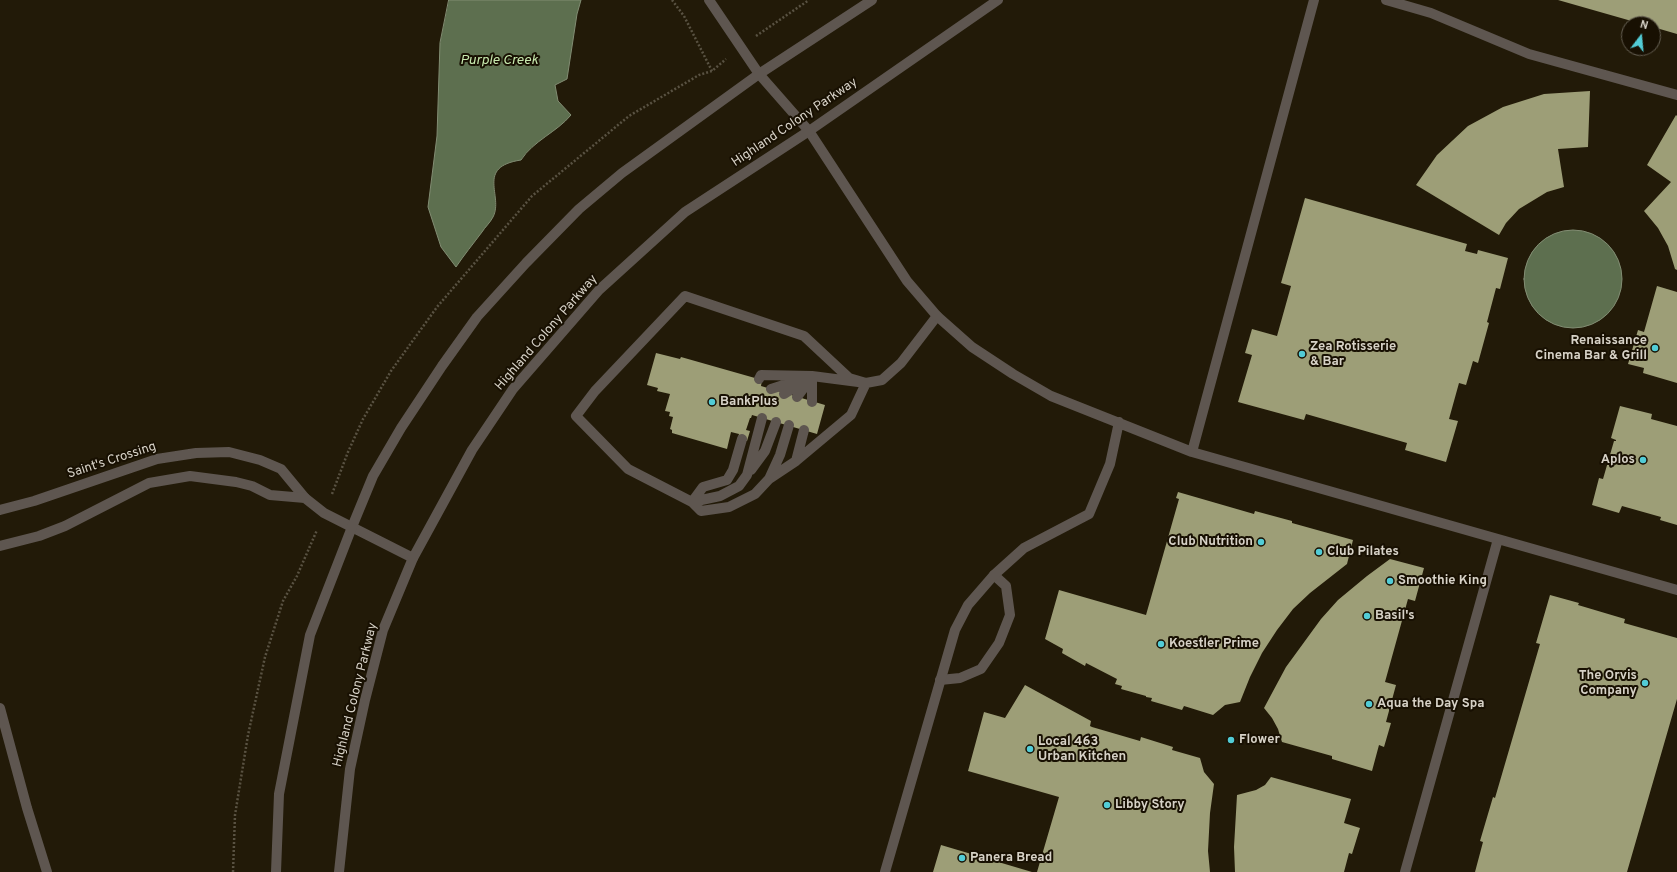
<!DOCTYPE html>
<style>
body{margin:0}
#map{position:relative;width:1677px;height:872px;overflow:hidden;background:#221a08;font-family:Overpass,sans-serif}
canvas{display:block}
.north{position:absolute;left:1621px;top:16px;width:40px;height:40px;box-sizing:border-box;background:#181002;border:1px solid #645e51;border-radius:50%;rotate:16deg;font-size:11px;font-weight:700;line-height:16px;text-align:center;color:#d7d2c7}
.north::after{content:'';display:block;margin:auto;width:14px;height:18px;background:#52ccd6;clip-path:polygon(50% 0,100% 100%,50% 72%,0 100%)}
</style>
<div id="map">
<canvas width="1677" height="872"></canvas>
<div class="north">N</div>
</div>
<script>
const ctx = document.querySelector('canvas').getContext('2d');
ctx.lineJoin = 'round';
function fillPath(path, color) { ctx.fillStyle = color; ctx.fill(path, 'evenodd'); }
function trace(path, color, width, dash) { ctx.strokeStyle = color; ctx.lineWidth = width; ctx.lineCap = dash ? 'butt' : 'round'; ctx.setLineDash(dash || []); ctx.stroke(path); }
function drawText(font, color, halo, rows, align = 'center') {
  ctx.font = font + ' Overpass,sans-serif'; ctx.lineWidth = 4; ctx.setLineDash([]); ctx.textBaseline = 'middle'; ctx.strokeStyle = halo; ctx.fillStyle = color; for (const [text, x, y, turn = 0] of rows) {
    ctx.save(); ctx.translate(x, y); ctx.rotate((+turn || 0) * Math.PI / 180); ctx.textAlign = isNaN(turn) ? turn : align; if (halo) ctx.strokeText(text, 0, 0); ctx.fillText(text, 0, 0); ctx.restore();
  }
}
const water = new Path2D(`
 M449,0H581L577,14L567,79L555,85L558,101L571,115C557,132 533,141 521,160C475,167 504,196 493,217C490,223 485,227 482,232C473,244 464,255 456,267L441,247L428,207L437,136L440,43Z
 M1524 279a49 49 0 1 1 98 0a49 49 0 1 1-98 0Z`);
const building = new Path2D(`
 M1558,0H1677V34L1653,27V24H1642Z
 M1590,91L1588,147L1558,149L1564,187L1547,192L1519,209L1506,223L1499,235L1416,185L1437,155L1468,126L1503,107L1544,94Z
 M1676,115L1677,116V270L1675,269L1668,246L1658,228L1644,211L1671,182L1647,165Z
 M1305,198L1467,244L1465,251L1477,254L1478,250L1508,258L1500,289L1496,288L1487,322L1489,323L1478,363L1473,361L1466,385L1459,383L1449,419L1458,421L1446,462L1405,450L1407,443L1306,414L1304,420L1238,402L1252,355L1245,353L1252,329L1277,336L1291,286L1281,283Z
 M1657,286L1677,292V383L1643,373L1644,368L1628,364L1638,330L1644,332Z
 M656,353L680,359L681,357L762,380L761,386L825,405L817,434L752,415L751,418H750L746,430L750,431L747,441L738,438L739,434L731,432L727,449L672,433V430L670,429L673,417L669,416L670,412L665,411L670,394L657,391L658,388L647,385Z
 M1620,406L1652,414L1651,419L1677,426V525L1660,520L1661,517L1622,506L1619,513L1592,505L1599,478L1603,479L1614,441H1616V440L1611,438Z
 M1178,492L1254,514L1255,511L1292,521V523L1353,540L1347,564L1310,593L1293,609L1277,630L1262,653L1250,677L1240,702L1225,705L1213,715L1184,706L1182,710L1151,701L1152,698L1146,697V696L1121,689L1122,686L1115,684L1117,679L1086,663L1085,666L1062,653L1063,649L1045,639L1059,590L1146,615L1179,499L1176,498Z
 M1390,559L1424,568L1415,601L1408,599L1385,682L1396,685L1386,722L1391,723L1384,747L1379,745L1372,771L1332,759V756L1282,742L1278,729L1272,718L1264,708L1286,667L1321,619L1338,600L1367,576Z
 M1550,595L1579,603L1578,605L1625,619L1624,623L1677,638V699L1627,872H1475L1483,842L1480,841L1493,797L1495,798L1540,644L1536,643Z
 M1025,685L1091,721L1090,726L1092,727L1140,741L1141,737L1173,747L1172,750L1200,758L1204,772L1214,784L1210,813L1208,851L1210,872H1037L1059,797L968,771L984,712L1005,718Z
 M1271,777L1351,799L1344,823L1360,828L1352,854L1349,853L1344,872H1235L1234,847L1237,795L1256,790L1265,785Z
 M941,845L1032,872H933Z`);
const path = new Path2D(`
 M672,0L684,16L712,71
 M756,36L809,0
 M332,494L348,452L363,419L391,371L437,307L532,196L629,116L699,75L712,71L726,59
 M233,872L235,815L248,735L265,657L283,601L297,576L317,530`);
const service = new Path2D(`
 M759,379L761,375L812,376L866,383L851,415L796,461
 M771,389L805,378
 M784,394L801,383
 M797,397L809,381
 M812,402V376
 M742,439L733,470L727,480L703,487L692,502L628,469L576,416L595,391L685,296L804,336L849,378L866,383L882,380L901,363L937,316
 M751,470L765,451L776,422
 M769,479L796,461L804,430
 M692,502L701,511L729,507L755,494L769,479L780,455L789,425
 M692,502L720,496L739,486L747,475L762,418
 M0,510L34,501L157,459L196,453L229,452L260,460L281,469L305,498
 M940,680L960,678L981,669L999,643L1010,615L1006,586L994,575
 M0,708L27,808L47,872`);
const minor = new Path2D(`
 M709,0L759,74L809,131L907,281L937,316L972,347L1013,374L1051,396L1192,452L1677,590
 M1386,0L1431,13L1529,54L1677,95
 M1192,452L1314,0
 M0,546L39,536L65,526L149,483L190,476L236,482L252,486L270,495L305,498L324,513L413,558
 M885,872L955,630L968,605L994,575L1024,548L1089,514L1110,464L1119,422
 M1405,872L1498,539`);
const tertiary = new Path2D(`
 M276,872L279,794L310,635L352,527L373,476L401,428L442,366L477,317L526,263L579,209L622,173L759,74L872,0
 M339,872L350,769L365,700L383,630L413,558L472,450L513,389L599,290L685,212L809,131L998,0`);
const markers = [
 [1655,348,4,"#52ccd6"],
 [1302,354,4,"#52ccd6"],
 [712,402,4,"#52ccd6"],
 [1643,460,4,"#52ccd6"],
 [1261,542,4,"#52ccd6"],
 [1319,552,4,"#52ccd6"],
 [1390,581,4,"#52ccd6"],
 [1367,616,4,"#52ccd6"],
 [1161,644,4,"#52ccd6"],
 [1645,683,4,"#52ccd6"],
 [1369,704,4,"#52ccd6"],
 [1231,740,4,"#52ccd6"],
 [1030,749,4,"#52ccd6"],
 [1107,805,4,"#52ccd6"],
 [962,858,4,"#52ccd6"]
];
const streetNames = [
 ["Highland Colony Parkway",795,123,-34],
 ["Highland Colony Parkway",547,333,-49],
 ["Saint's Crossing",112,461,-18],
 ["Highland Colony Parkway",356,695,-76]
];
const poiNames = [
 ["Renaissance",1647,341,"right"],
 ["Cinema Bar & Grill",1647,356,"right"],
 ["Zea Rotisserie",1310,347],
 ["& Bar",1310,362],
 ["BankPlus",720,402],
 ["Aplos",1635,460,"right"],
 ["Club Nutrition",1253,542,"right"],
 ["Club Pilates",1327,552],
 ["Smoothie King",1398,581],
 ["Basil's",1375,616],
 ["Koestler Prime",1169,644],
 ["The Orvis",1637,676,"right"],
 ["Company",1637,691,"right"],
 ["Aqua the Day Spa",1377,704],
 ["Flower",1239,740],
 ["Local 463",1038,742],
 ["Urban Kitchen",1038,757],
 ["Libby Story",1115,805],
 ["Panera Bread",970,858]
];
const waterNames = [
 ["Purple Creek",499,61]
];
fillPath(water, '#5d6f4f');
trace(water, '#828d73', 1);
fillPath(building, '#9d9e77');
trace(path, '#595242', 2.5, [2, 2]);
trace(service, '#5e5650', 10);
trace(minor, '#5e5650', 10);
trace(tertiary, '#5e5650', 10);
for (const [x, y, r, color] of markers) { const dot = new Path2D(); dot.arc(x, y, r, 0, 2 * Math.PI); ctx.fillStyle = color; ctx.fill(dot); trace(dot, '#181002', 1.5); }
drawText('13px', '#d7d2c7', '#181002', streetNames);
drawText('bold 13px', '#d7d2c7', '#181002', poiNames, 'left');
drawText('italic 14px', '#c7e8ae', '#181002', waterNames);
</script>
